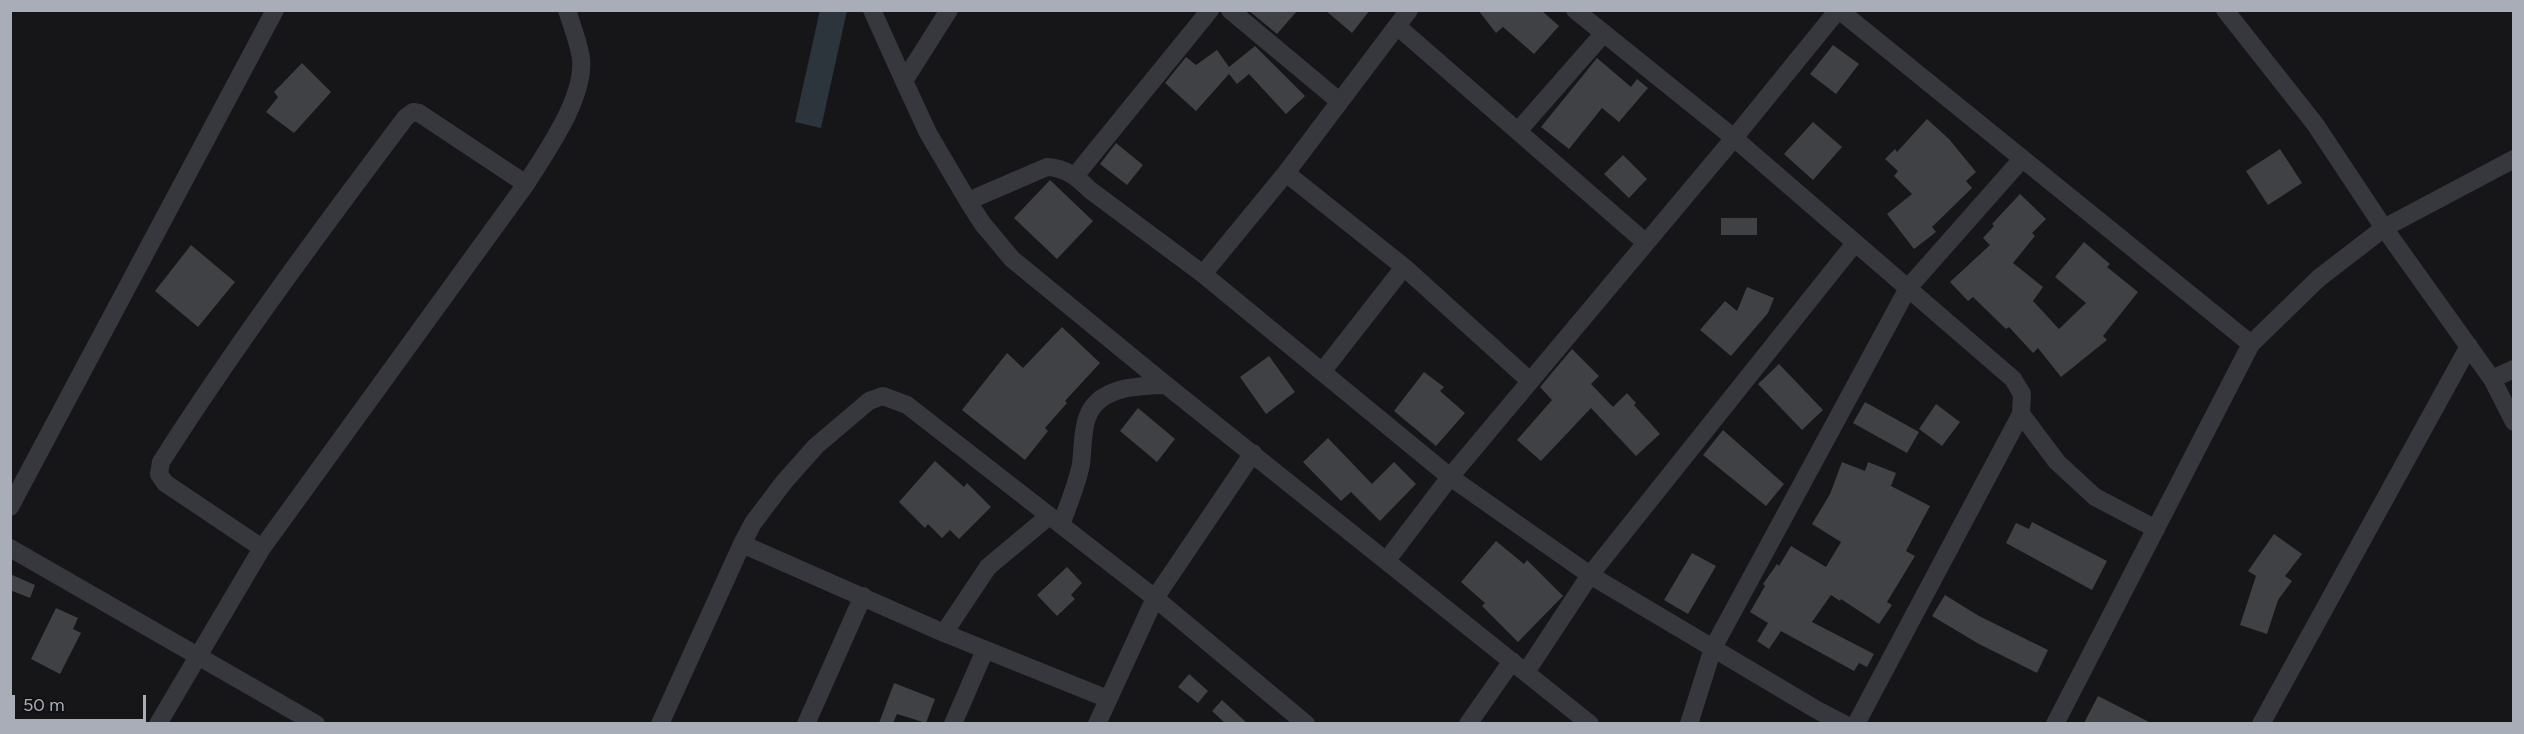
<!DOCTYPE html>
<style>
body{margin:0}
#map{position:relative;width:2524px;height:734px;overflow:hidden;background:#161618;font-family:Figtree,sans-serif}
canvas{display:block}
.frame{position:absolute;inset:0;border:12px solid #a8adb8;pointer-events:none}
.scale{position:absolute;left:12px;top:695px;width:134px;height:27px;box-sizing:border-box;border:3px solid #a8adb8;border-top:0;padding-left:8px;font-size:18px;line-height:21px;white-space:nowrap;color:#a8adb8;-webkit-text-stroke:4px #111113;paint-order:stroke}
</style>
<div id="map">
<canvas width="2524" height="734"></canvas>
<div class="frame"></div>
<div class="scale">50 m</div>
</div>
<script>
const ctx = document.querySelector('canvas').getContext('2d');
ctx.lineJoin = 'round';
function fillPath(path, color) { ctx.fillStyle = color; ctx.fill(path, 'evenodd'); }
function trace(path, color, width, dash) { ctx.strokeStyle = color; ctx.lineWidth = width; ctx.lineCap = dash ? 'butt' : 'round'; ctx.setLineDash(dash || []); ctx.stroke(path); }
const water = new Path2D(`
 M820,10L847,11L821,128L795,122Z`);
const building = new Path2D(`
 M1248,10H1298L1277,34Z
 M1325,10H1370L1352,33Z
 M1478,10H1541L1559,26L1534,54L1503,27L1496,33Z
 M1833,45L1859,64L1836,94L1810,74Z
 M1255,46L1305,96L1286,114L1249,74L1237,84L1229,74L1196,111L1165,83L1186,57L1196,65L1217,50L1229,67Z
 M1597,58L1631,87L1637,79L1648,88L1619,122L1602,108L1569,149L1541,127Z
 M302,63L331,92L294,133L266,112L278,97L274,92Z
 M1927,119L1949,139L1976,172L1966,181L1972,188L1932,227L1936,232L1914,249L1887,214L1912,194L1894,176L1898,171L1885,159L1895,149L1897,152Z
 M1813,122L1842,147L1813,180L1784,154Z
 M1116,143L1143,165L1127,185L1100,164Z
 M2280,149L2302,183L2268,205L2246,171Z
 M1623,155L1647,179L1629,198L1604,174Z
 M1050,180L1093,221L1057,259L1014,218Z
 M2020,194L2046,219L2032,233L2035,236L2013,263L2043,287L2033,301L2059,329L2086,303L2055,277L2084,242L2110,264L2107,267L2138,292L2103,336L2107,340L2061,377L2038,348L2033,353L2009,327L2006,329L1973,297L1968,301L1950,282L1990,245L1983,238L1994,226L1992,224Z
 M1721,218H1757V235H1721Z
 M191,245L235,282L198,327L155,291Z
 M1747,287L1774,298L1768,313L1731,356L1700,330L1725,301L1737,311Z
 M1062,327L1100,363L1065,401L1067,403L1045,428L1048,431L1025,460L962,410L1007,353L1023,368Z
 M1572,349L1599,376L1591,384L1613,407L1627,393L1636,403L1634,405L1660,434L1636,456L1591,408L1541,461L1517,440L1552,400L1540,387Z
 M1269,356L1295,392L1266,414L1240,377Z
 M1779,364L1823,410L1802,430L1758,384Z
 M1424,372L1444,387L1440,391L1465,413L1436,446L1394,411Z
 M1865,402L1919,432L1907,453L1853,423Z
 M1936,404L1960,422L1942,446L1919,429Z
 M1138,408L1175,439L1157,462L1120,431Z
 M1723,430L1784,484L1766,506L1703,455Z
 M1328,438L1372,484L1394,462L1416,484L1380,521L1351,492L1341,501L1303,462Z
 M935,461L964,487L967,483L991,507L959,539L950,530L942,538L928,524L925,528L899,502Z
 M1842,462L1865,471L1868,462L1896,473L1891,486L1930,506L1906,551L1915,556L1887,602L1892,605L1879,624L1841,599L1840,601L1831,595L1812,622L1874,654L1867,667L1859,663L1854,671L1781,631L1769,649L1757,641L1768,623L1750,612L1765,586L1763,584L1777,564L1779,566L1791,546L1826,567L1841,542L1812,524L1830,494Z
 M2032,522L2107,561L2092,590L2006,543L2016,523L2029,529Z
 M2274,534L2302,554L2285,576L2292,581L2278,600L2267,634L2240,625L2256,576L2248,571Z
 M1496,541L1524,564L1527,560L1563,596L1518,642L1482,606L1485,603L1461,582Z
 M1692,553L1716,566L1688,614L1664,600Z
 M1067,567L1082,583L1071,595L1075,599L1057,616L1037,595Z
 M10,574L35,585L30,598L10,590Z
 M1945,595L1979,616L2048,650L2037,673L1979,644L1932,616Z
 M56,608L78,618L73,629L81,633L60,674L31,659Z
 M1189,674L1208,691L1198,703L1178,687Z
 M894,683L935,699L926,723L897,714L893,723H879Z
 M2098,696L2151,723H2084Z
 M1222,700L1247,723H1225L1212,711Z`);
const street = new Path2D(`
 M872,10L904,81
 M949,10L904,81L928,133L968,201L982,223L1012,259L1166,385L1590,724
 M1230,10L1339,101
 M1575,10L1734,138L2013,379L2022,394L2021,414L1856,724
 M1839,10L2251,344
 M2225,10L2315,124L2384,228L2492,379L2514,422
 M1397,26L1646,243
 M1518,131L1604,33
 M1286,173L1409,10
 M1075,176L1210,10
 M968,201L1047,167C1066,168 1077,177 1090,190L1203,274L1450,477L1590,575L1817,710L1844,724
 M1203,274L1286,173L1404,267L1530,381
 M1322,372L1404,267
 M2492,379L2514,369
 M2021,414L2057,462L2095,497L2156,529
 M10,507L275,10
 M1061,525C1068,505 1077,485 1081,464C1083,449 1082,433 1087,418C1098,386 1138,386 1166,385
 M742,544L944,633L1108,699
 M10,548L316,724
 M262,548L165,483L159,474L161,462C237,343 321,230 406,117L413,112L419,113L526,184
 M1387,560L1450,477L1734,138L1838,10
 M944,633L988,567L1049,516
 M1526,672L1590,575L1855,243
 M158,724L262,548L526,184C546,152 585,98 581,59C579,43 572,26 567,10
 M660,724L742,544L753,523L784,482L816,446L869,401L883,396L907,405L1155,598L1306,724
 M806,724L863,596
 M953,724L985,650
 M1097,724L1155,598L1253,453
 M1468,724L1512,661
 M1689,724L1713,648L1908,288L2022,159
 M2055,724L2251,344L2319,278L2384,228L2514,159
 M2261,724L2469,346`);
fillPath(water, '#2c353c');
fillPath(building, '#404145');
trace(street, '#37383d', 18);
</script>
